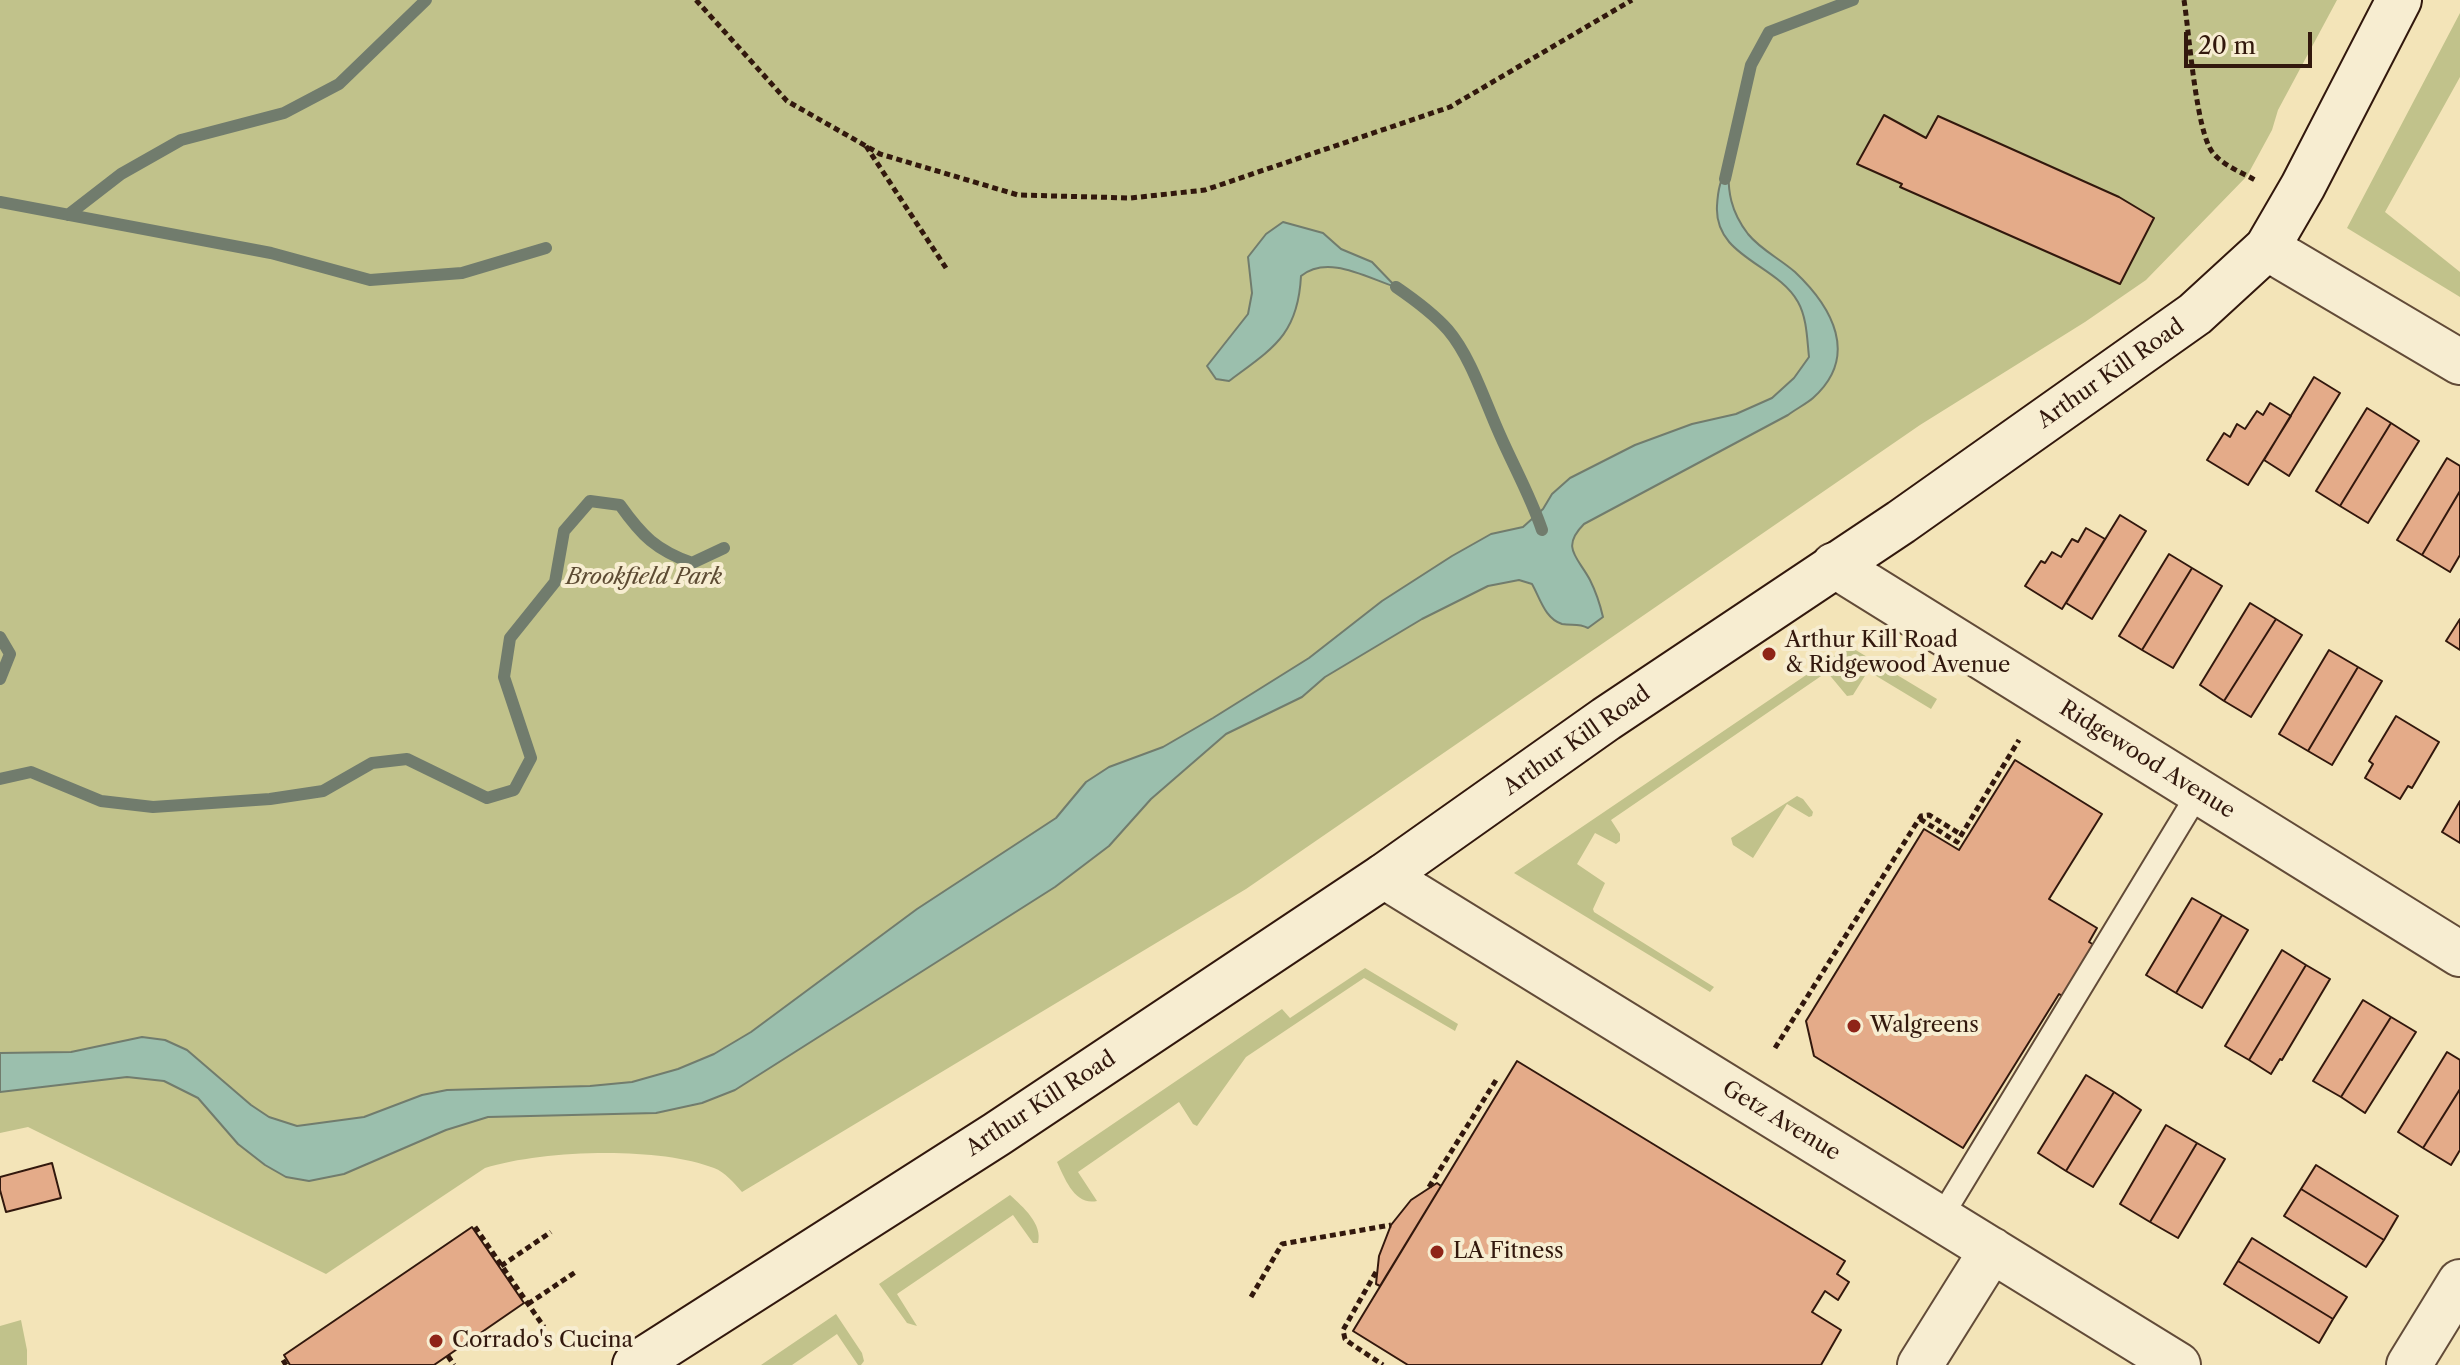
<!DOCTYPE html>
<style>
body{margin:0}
#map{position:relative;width:2460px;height:1365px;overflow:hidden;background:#f3e4b8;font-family:"Libre Caslon Text",serif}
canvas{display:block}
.scale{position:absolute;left:2184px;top:32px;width:128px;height:36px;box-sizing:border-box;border:4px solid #32180d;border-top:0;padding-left:10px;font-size:24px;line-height:28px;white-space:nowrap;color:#32180d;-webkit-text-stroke:6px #f7edd1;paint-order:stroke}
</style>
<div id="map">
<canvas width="2460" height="1365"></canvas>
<div class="scale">20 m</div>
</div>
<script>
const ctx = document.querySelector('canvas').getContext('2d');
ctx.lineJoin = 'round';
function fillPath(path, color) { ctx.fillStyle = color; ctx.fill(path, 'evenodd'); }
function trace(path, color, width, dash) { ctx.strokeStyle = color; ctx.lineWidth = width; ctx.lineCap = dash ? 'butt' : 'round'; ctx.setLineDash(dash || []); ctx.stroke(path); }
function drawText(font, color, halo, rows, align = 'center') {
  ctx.font = font + ' "Libre Caslon Text",serif'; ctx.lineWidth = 8; ctx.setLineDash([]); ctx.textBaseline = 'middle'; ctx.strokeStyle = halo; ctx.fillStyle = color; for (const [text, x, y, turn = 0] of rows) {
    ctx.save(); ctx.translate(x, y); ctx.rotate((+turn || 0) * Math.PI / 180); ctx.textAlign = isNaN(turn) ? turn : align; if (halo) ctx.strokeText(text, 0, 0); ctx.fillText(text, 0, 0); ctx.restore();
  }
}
const green = new Path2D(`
 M0,0H2337L2278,110L2272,130L2247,176L2146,280L2085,322L1920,425L1246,889L742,1192C734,1183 725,1172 714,1168C658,1146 542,1150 485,1168L326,1274L28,1127L0,1133Z
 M2460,13V77L2385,212L2460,272V297L2347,228Z
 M1849,646L1937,699L1931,709L1868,671L1853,695L1847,696L1827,672L1611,820L1620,834V841L1616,844L1595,833L1577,864L1605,883L1593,909L1594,912L1714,987L1710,992L1514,873Z
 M1797,796L1803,799L1813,812L1812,816L1809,817L1787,804L1753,858L1733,845L1731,838Z
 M1365,968L1458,1024L1455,1031L1364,978L1246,1057L1197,1126L1193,1124L1179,1102L1078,1172L1097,1201C1075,1206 1065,1179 1057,1162L1282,1009L1290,1018Z
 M1010,1195C1023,1207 1043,1224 1038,1243H1033L1013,1215L897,1294L917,1326L907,1323L879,1284Z
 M836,1314L862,1353L864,1361L861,1365H858L837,1334L792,1365H761Z
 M21,1320L27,1350V1365H0V1326Z`);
const water = new Path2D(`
 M1729,165C1727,191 1731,212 1748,234C1761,250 1779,258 1795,272C1832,307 1860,356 1813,398C1806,404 1796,409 1788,415L1584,524C1560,548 1578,557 1590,580C1596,592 1600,604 1603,617L1588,628C1578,623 1572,626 1562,624C1545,619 1540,598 1532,584L1519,580L1488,586L1422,619L1325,677L1302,697L1226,734L1151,799L1109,846L1055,887L735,1090L702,1103L656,1113L488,1117L446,1130L344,1174L309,1181L286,1177L265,1165L238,1144L198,1098L164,1081L127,1077L0,1092V1053L71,1052L142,1037L165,1040L187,1050L251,1105L269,1117L297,1126L364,1117L422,1095L447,1090L590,1086L632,1082L678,1069L714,1054L751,1032L917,909L1056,818L1086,782L1109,767L1163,747L1213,718L1309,658L1382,601L1452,556L1491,534L1523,527L1543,509L1552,494L1570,478L1635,445L1692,424L1736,414L1772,398L1794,378L1809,357C1807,339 1807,318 1798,302C1777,264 1714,257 1717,206C1718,189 1720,180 1729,165Z
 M1283,222L1323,233L1341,249L1372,262L1396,287C1367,278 1328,254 1301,276C1298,335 1273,348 1229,381L1216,379L1207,366L1248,314L1252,293L1248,257L1266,234Z`);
const stream = new Path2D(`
 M1725,179L1751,65L1769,32L1853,0
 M0,202L271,253L370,280L462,273L546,248
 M68,215L121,174L181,140L284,113L339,84L426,0
 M1396,287C1415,300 1433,313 1448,330C1471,357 1485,402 1500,435C1514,467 1531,497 1542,530
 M0,637L10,654L0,679
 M0,779L31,772L101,801L153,807L270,799L323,791L372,763L407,759L487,798L514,790L531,758L504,677L510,638L555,582L564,531L590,501L620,505C642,536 656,550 692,563L724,548`);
const building = new Path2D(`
 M1884,115L1926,138L1938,116L2119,197L2154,218L2120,284L1900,187L1902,184L1857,164Z
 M2314,377L2340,393L2289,476L2264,460Z
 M2270,403L2291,416L2248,485L2207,460L2224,433L2230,437L2237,424L2245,429L2257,411L2263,415Z
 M2367,408L2391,423L2340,506L2316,491Z
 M2391,423L2419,441L2368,523L2340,506Z
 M2447,458L2460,466V491L2422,555L2397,540Z
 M2460,491V555L2450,572L2422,555Z
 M2120,515L2146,531L2092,619L2066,603Z
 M2086,528L2105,539L2062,609L2025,586L2041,561L2045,563L2052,552L2061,557L2072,539L2078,542Z
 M2169,554L2192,568L2142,650L2119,636Z
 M2192,568L2222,586L2173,668L2142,650Z
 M2250,603L2276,619L2224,701L2200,685Z
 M2276,619L2302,635L2251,717L2224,701Z
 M2460,619V650L2446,641Z
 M2329,650L2358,667L2308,751L2279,734Z
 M2358,667L2382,681L2332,765L2308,751Z
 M2396,716L2439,742L2412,788L2408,786L2400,799L2365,778L2373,764L2369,761Z
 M2015,760L2102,814L2049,899L2097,928L2089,942L2101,949L2070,1001L2059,994L1963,1148L1814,1056L1806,1021L1924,829L1959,850Z
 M2460,801V843L2442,832Z
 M2192,898L2222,915L2176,993L2146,975Z
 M2222,915L2248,930L2202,1008L2176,993Z
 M2282,950L2306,965L2249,1060L2225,1046Z
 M2306,965L2330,979L2282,1060L2280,1059L2271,1074L2249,1060Z
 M2363,1000L2391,1017L2341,1097L2313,1081Z
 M2391,1017L2416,1032L2365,1113L2341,1097Z
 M2447,1052L2460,1060V1089L2423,1148L2398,1132Z
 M1517,1061L1845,1261L1837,1274L1849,1282L1838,1300L1825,1291L1812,1312L1841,1330L1821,1365H1408L1353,1331Z
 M2086,1075L2114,1092L2066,1171L2038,1153Z
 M2460,1089V1150L2451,1165L2423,1148Z
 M2114,1092L2141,1110L2093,1187L2066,1171Z
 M2166,1125L2197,1143L2150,1222L2120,1204Z
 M2197,1143L2225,1159L2178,1238L2150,1222Z
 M52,1163L61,1198L6,1212L0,1190V1177Z
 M2316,1165L2398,1216L2384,1240L2301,1189Z
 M1437,1183L1441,1186L1380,1286L1376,1284L1379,1256L1391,1225L1411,1200Z
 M2301,1189L2384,1240L2366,1267L2284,1216Z
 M472,1227L524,1303L434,1365H290L284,1355Z
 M2252,1238L2347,1297L2333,1319L2238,1261Z
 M2238,1261L2333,1319L2319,1343L2224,1284Z`);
const path = new Path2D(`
 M696,0L787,101L880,154L1018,195L1131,198L1205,190L1450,107L1632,0
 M2184,0C2189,31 2196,133 2213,153C2224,166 2241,172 2255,180
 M866,146L946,268
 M1920,819L1957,842L2019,740
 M1775,1048L1921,816L1929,815L1962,835
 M1429,1187L1498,1077
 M475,1227L544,1327
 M501,1266L551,1232
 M1376,1272L1343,1330L1345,1339L1350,1343L1383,1365
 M1251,1297L1282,1244L1391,1225
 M528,1304L577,1271
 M448,1356L454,1365
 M283,1360L286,1365`);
const lane = new Path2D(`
 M1940,1219L2199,792`);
const street = new Path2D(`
 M2267,248L2460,362
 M1834,565L2460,954
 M1384,876L2178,1365
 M1920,1365L1992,1250
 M2409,1365L2460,1282`);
const secondary = new Path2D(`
 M635,1365L997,1134L1384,876L1606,719L1901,522L2195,314L2267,248L2303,186L2399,0`);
const markers = [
 [1769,654,8,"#8f2418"],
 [1854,1026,8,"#8f2418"],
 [1437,1252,8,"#8f2418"],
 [436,1341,8,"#8f2418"]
];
const streetNames = [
 ["Arthur Kill Road",2111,374,-35],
 ["Arthur Kill Road",1577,741,-35],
 ["Ridgewood Avenue",2147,760,32],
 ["Arthur Kill Road",1041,1104,-33],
 ["Getz Avenue",1781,1121,31]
];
const parkNames = [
 ["Brookfield Park",644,578]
];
const poiNames = [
 ["Arthur Kill Road",1785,641],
 ["& Ridgewood Avenue",1785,666],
 ["Walgreens",1870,1026],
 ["LA Fitness",1453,1252],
 ["Corrado's Cucina",452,1341]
];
fillPath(green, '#c1c28b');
fillPath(water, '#9bbfad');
trace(water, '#717c6d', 2);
trace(stream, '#717c6d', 12);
fillPath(building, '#e4ab89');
trace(building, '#32180d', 2);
trace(lane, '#624b38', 26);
trace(street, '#624b38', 48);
trace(secondary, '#32180d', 48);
trace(path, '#32180d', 5, [6, 4]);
trace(lane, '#f7edd1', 22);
trace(street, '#f7edd1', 44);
trace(secondary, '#f7edd1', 44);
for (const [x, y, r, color] of markers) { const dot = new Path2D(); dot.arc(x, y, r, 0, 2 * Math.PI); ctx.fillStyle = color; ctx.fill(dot); trace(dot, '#f7edd1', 3); }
drawText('22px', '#32180d', '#f7edd1', streetNames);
drawText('italic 22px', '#5d4b33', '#f7edd1', parkNames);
drawText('22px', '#32180d', '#f7edd1', poiNames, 'left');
</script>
